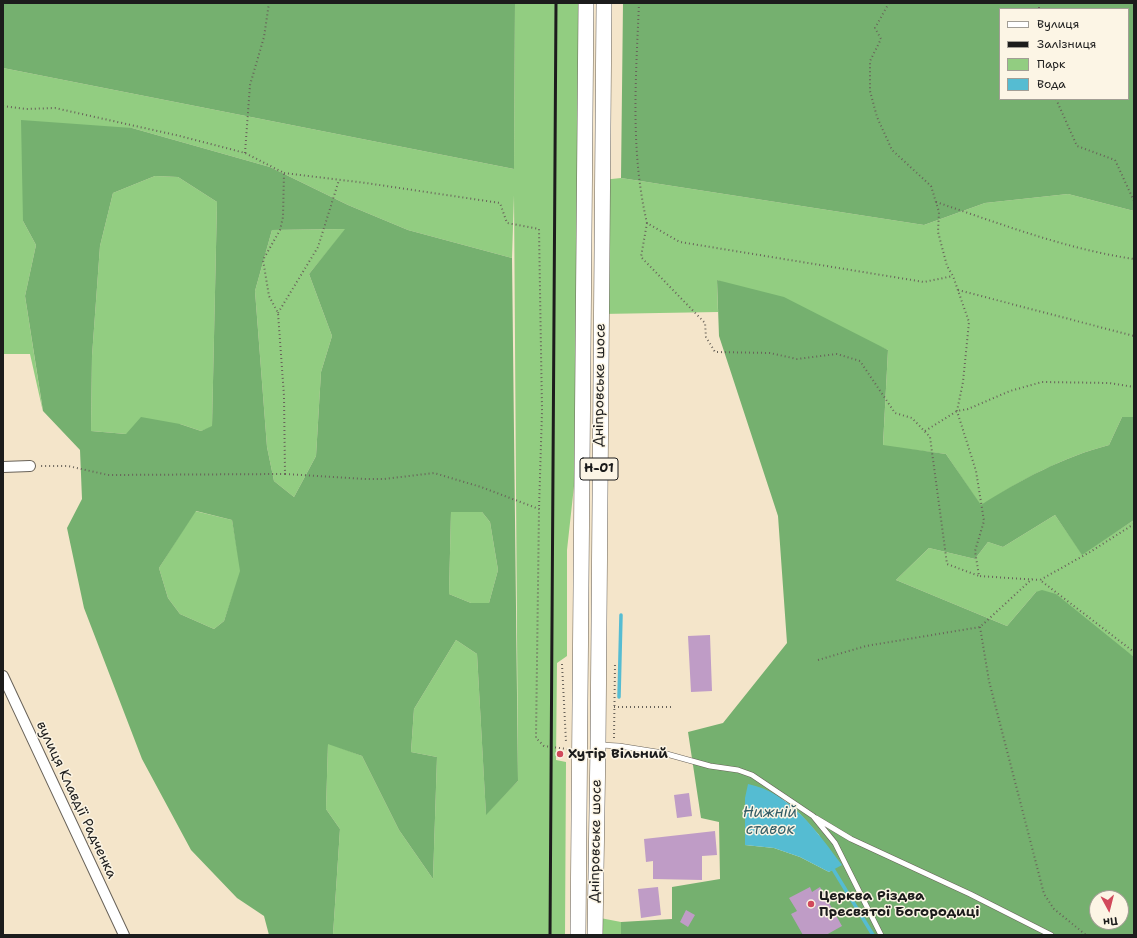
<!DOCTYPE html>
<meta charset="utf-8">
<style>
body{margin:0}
#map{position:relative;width:1137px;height:938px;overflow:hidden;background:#f4e5ca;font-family:"Shantell Sans",sans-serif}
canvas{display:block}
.frame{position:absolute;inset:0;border:4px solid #1c1c1c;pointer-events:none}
.legend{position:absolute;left:999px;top:8px;width:130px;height:92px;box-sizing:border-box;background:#fcf5e5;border:1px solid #a29e95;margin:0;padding:5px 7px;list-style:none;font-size:12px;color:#1c1c1c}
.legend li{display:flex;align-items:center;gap:8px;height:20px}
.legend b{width:20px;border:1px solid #a29e95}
.north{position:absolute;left:1089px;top:890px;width:40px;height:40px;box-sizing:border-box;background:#fcf5e5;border:1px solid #a29e95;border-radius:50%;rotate:173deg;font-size:11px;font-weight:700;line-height:16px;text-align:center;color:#1c1c1c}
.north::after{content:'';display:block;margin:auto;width:14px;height:18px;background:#d1495b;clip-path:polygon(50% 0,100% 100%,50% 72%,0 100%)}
</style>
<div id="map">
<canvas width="1137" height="938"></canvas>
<div class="frame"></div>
<ul class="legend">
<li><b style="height:5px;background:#fff"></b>Вулиця</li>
<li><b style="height:5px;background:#1c1c1c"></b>Залізниця</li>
<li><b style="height:11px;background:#92cd81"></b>Парк</li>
<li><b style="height:11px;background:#55bcd2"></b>Вода</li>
</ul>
<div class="north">Пн</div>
</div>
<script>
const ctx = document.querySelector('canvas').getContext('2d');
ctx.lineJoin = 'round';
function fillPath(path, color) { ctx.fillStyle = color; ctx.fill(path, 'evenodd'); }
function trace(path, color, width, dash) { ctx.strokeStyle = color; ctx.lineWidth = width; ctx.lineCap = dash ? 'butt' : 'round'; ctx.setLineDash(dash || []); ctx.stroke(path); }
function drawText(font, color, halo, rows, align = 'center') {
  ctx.font = font + ' "Shantell Sans",sans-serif'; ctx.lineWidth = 3; ctx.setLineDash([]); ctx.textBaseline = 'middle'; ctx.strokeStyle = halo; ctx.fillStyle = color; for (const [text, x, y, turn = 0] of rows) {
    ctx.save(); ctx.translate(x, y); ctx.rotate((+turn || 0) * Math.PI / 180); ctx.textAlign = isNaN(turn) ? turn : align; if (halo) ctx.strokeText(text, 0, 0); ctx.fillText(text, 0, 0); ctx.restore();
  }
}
const green = new Path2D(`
 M515,3H586L582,413L567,550V656L557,663L556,760L566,762L565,935H333L340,829L326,809L328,743L362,756L399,830L433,879L437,757L411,752L414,709L456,640L477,654L486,814L518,781L514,195L512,258L408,230L348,205L270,167L132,128L23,221L36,245L25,296L43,412L30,354H3V68L514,169Z
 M155,176L178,177L217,202L212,427L201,431L180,424L126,434L91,431L92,356L100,246L113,193Z
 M621,178L924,225L985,203L1068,194L1134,211V417H1122L1109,445C1063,457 1020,480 981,506L946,454L883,446L888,350L717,280L718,312L601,314L602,180Z
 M346,229L309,274L332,336L321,372L316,456L294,497L274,481L267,447L255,291L272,230Z
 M195,511L232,520L241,571L224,621L214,629L180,614L168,598L159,568Z
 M451,512H482L490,522L498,570L489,603H471L449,594Z
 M1055,515L1082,554L1134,520V657L1036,592L1007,626L896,580L929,548L975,559L988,542L1003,547Z
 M595,917L621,922V935H595Z`);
const forest = new Path2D(`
 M3,3H515L514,169L3,68Z
 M623,3H1134V211L1068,194L985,203L924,225L621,178ZM1000,9H1128V99H1000Z
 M21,120L132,128L270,167L348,205L408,230L512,258L518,781L486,815L477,654L456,640L414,709L411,752L437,757L433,879L399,830L362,756L328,744L326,809L340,829L333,935H269L264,916L237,898L191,850L142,759L84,608L67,528L82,499L80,450L43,411L25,296L36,245L23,221ZM155,176L178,177L217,202L212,426L201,431L180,424L141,417L126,434L91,431L92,356L100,246L113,193ZM345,229L309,274L332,336L321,372L316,456L294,497L274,481L267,447L255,291L272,230ZM196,511L232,520L240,571L224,621L214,629L180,614L168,598L159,568ZM451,512H482L490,522L498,570L489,603H471L449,594Z
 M717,280L784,297L888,350L883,445L946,454L981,505C1020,480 1063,457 1109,445L1122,417H1134V520L1082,555L1055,515L1003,547L988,542L975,559L929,548L896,580L1007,626L1036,592L1042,590L1056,594L1134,657V935H621V922L672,919V887L720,879L719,822L701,818L688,732L723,723L787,643L778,516L719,336ZM783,799L800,814L819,835L833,869L829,872L800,857L774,848L745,845ZM1097,898H1121V922H1097Z`);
const water = new Path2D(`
 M748,784C790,792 818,833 842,865L829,872L800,857L774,848L745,845V798Z`);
const stream = new Path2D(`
 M619,697L621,615
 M833,869L873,935`);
const building = new Path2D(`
 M710,635L712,691L691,692L688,636Z
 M689,793L692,816L677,818L674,795Z
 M715,831L717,855L702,856V880L653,879V861L646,862L644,839Z
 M658,887L661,915L641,918L638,889Z
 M810,887L812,892L820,887L842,926L826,935H803L791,914L797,911L789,898Z
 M686,910L695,915L688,927L680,922Z`);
const path = new Path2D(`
 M639,3C636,76 630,151 647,223L680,242L924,282L953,276
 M889,3L875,28L881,39L870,61V91L877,117L892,150L931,186L939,212L938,232L947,266L953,276L969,322L963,382L957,411L976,471L984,521L975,551L979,576L1040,580
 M1039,3V9
 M1056,99L1077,146L1115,160L1134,201
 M3,106L26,109L55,108L180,136L245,153L284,173L283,217L280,230L263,260L269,296L278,313L284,396L285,474L108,475L68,466H39
 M245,153L250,85L264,37L269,3
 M284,173L366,183L500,203L507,223L539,229L542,411L539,509
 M936,202C1001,224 1066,249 1134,259
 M647,223L641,257L705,323L706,337L715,352L770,353L797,359L837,354L860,361L895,413L912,418L930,437L947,564L979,576
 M958,290L1134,336
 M278,313L318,247L339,180
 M925,431L957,411L968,409L1010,391L1042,382L1109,383L1134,387
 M285,474L366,479H384L434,473L481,487L539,509L536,738L544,746L567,749
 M1134,524L1090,552L1040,580L1134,652
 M980,627L989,681L1044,894L1054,909L1086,935
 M818,660L866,646L980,627L1032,579
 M562,664L566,742
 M614,707H673
 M614,738L615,663`);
const service = new Path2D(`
 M600,745L619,746L663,753L710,766L738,770L752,775L813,816L835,843L881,935
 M816,818L851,839L970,894L1051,935`);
const minor = new Path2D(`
 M3,467L30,466
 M3,676L124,935`);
const primary = new Path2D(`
 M578,935L586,3
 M595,935L598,745L604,3`);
const rail = new Path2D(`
 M550,935L556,3`);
const markers = [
 [560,754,4,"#d1495b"],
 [811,904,4,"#d1495b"]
];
const shields = [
 [599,469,38]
];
const shieldNames = [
 ["Н-01",599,469]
];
const streetNames = [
 ["Дніпровське шосе",600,385,-89],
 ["вулиця Клавдії Радченка",76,800,65],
 ["Дніпровське шосе",596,841,-89]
];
const poiNames = [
 ["Хутір Вільний",568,754],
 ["Церква Різдва",819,896],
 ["Пресвятої Богородиці",819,912]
];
const waterNames = [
 ["Нижній",770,813],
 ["ставок",770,830]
];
fillPath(green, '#92cd81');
fillPath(forest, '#75b06f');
fillPath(water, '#55bcd2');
trace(stream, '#55bcd2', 3.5);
fillPath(building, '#bf9cc6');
trace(service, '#686259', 6);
trace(minor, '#686259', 12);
trace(primary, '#686259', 16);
trace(path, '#686259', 2, [1, 3]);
trace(service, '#fff', 5);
trace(minor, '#fff', 10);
trace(primary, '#fff', 15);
trace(rail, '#1c1c1c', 3);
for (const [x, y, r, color] of markers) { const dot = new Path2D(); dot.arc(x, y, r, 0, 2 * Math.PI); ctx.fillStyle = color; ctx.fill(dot); trace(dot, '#fcf5e5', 1.5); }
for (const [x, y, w] of shields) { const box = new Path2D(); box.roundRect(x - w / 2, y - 11, w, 22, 3); ctx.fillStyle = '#fcf5e5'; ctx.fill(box); trace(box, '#1c1c1c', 1); }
drawText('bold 13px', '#1c1c1c', null, shieldNames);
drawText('14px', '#1c1c1c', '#fcf5e5', streetNames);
drawText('bold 14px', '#1c1c1c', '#fcf5e5', poiNames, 'left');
drawText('italic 15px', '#335c65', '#fcf5e5', waterNames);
</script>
